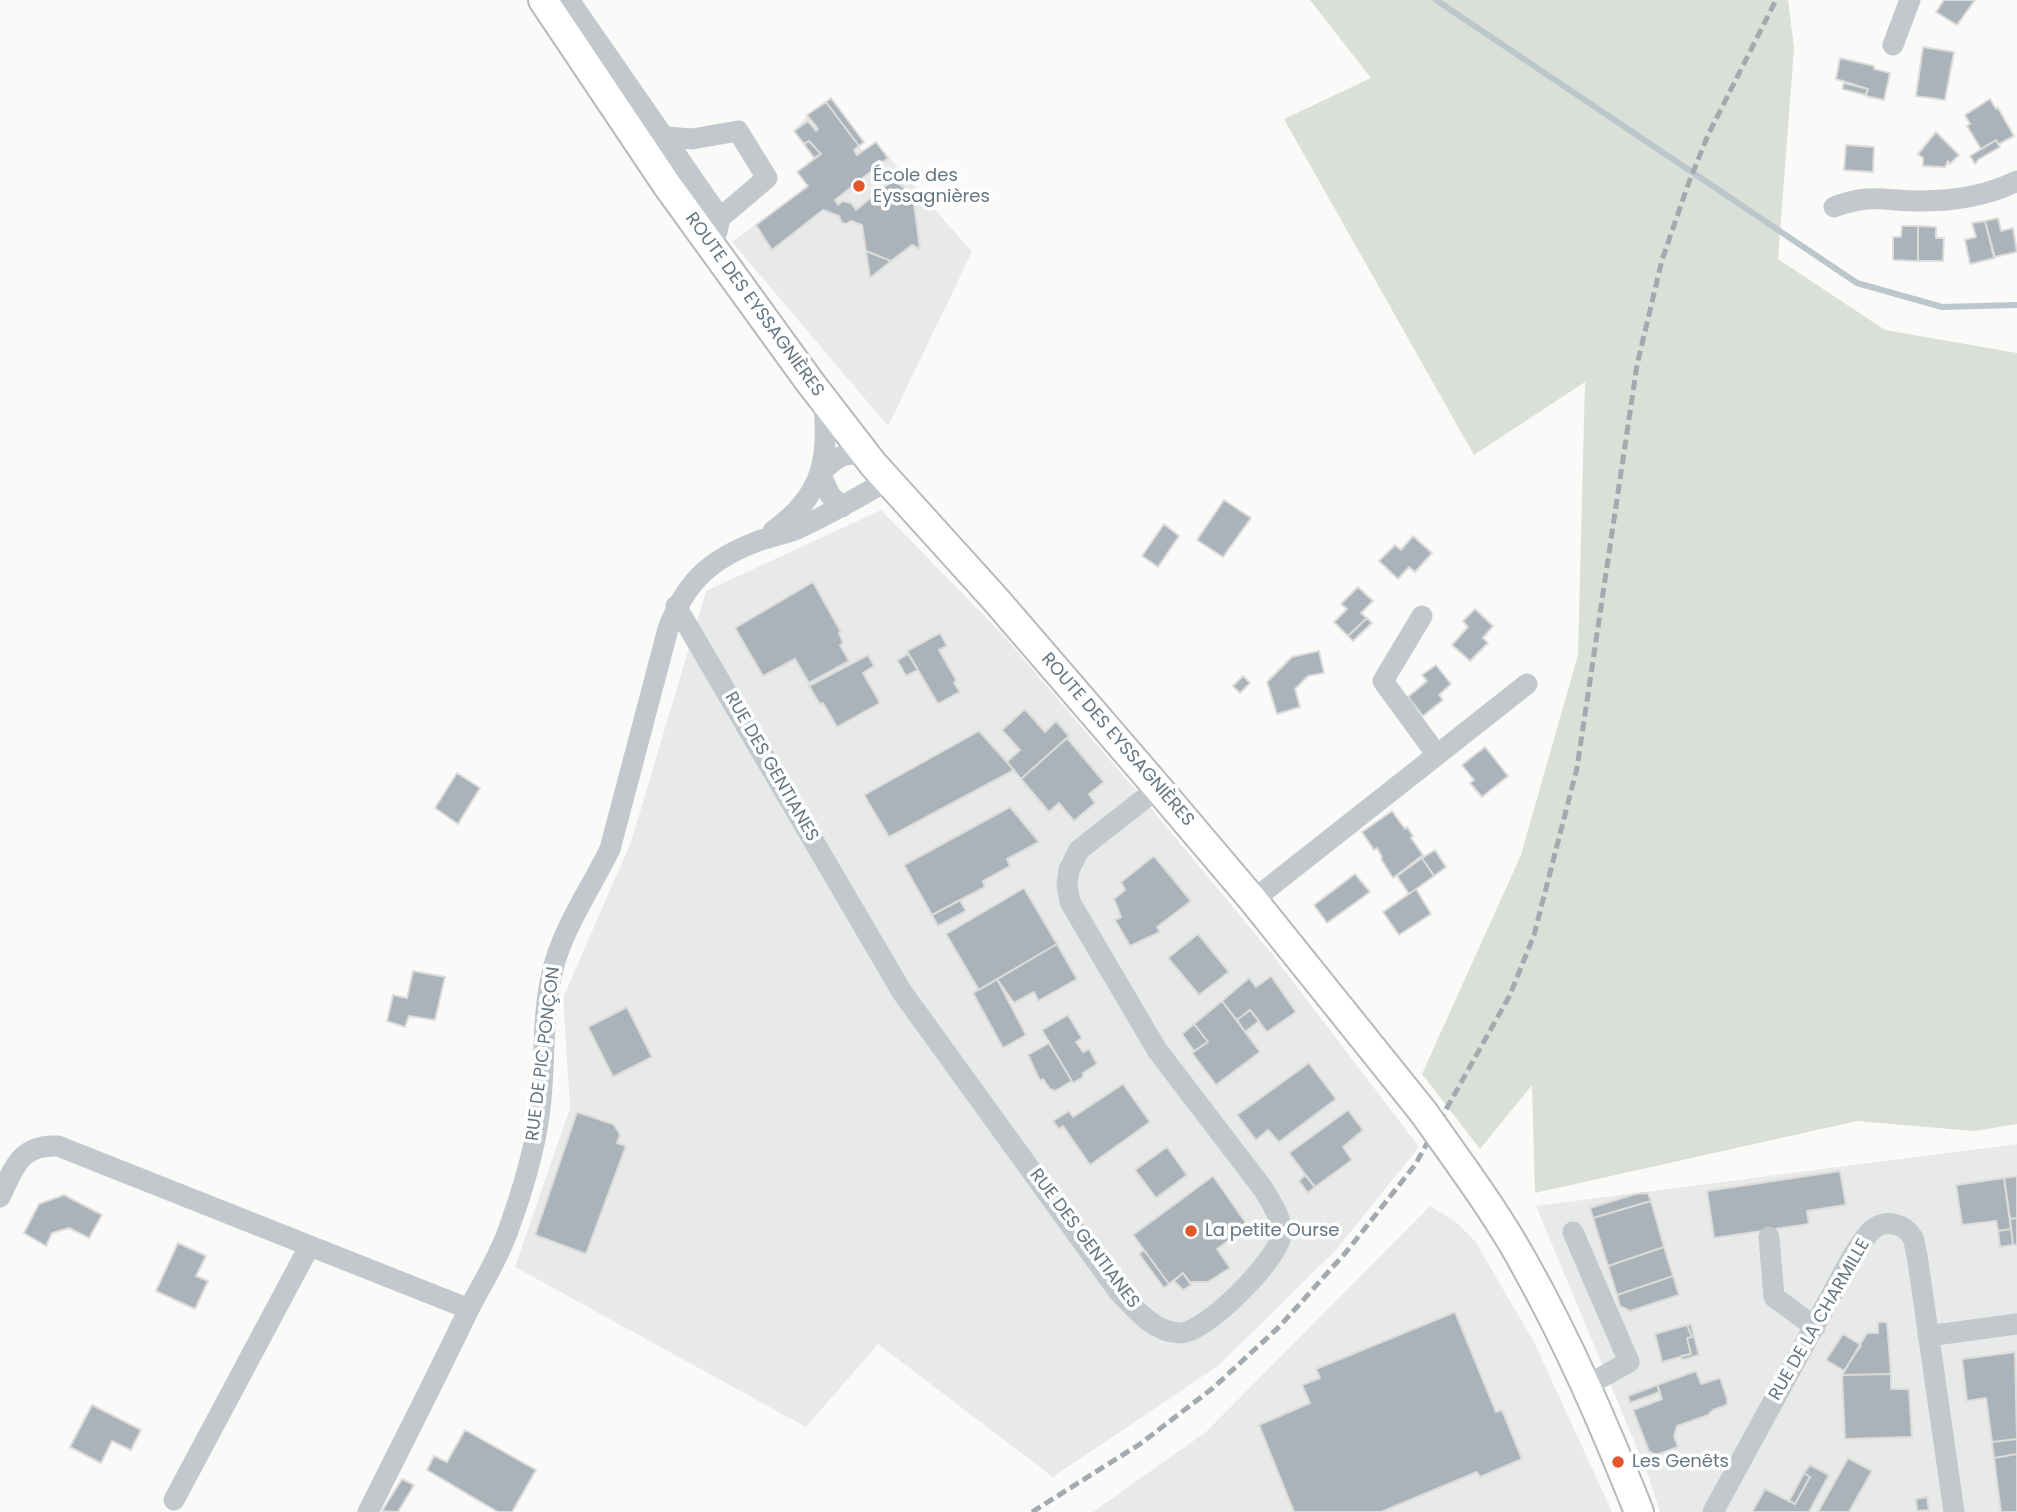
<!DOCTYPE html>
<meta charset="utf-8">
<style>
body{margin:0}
canvas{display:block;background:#fafaf8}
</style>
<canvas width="2017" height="1512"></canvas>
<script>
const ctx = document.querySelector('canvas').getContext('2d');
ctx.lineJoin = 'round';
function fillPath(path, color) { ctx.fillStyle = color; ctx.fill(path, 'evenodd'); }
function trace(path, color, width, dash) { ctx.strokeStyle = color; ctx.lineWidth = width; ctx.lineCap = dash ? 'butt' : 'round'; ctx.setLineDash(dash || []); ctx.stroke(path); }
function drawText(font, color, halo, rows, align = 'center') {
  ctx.font = font + ' Poppins,sans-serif'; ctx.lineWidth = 7; ctx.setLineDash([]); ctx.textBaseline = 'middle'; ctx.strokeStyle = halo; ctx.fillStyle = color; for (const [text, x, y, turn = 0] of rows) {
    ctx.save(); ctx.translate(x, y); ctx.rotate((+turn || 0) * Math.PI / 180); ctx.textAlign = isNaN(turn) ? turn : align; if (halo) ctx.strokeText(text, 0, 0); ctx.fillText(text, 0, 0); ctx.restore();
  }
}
const built = new Path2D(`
 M831,98L864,142L859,146L862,151L876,142L972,252L888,426L732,242L807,186L797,172L814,158L794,131L807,115Z
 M881,510L1002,634L1129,782L1272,954L1419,1147L1335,1251L1219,1365L1053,1477L878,1344L806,1427L515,1267L570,1108L563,998L631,842L706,591Z
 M2017,1144V1512H1660L1647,1472L1536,1206Z
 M1430,1206L1456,1222L1475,1241L1535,1344L1612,1512H1093L1206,1432Z`);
const green = new Path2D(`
 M1310,0H1788L1794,48L1778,259L1885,330L2017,353V1124L1974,1131L1857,1121L1535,1193L1532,1085L1480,1149L1422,1074L1521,855L1578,655L1585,382L1474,455L1284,119L1371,78Z`);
const stream = new Path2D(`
 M1436,0L1857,283L1942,307L2017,305`);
const building = new Path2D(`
 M1944,0H1975L1957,25L1936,12Z
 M1923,47L1954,52L1945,100L1916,96Z
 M1840,58L1874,66V69L1890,73L1884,100L1866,96L1868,89L1836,79Z
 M1844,83L1868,89L1866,95L1842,89Z
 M831,98L864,142L859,146L826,102Z
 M1990,99L1996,109L1998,108L2014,136L1999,144L1996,140L1981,149L1967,126L1970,124L1965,115Z
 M826,102L859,146L854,150L857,155L876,142L888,158L835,200L838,205L842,201L851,203L856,210L894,179L913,196L920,249L912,245L891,261L866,251L862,225L851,221L846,224L842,223L839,216L823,210L772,250L756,225L808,186L797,172L821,154L809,141L804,144L794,131L808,121L816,131L818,129L807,115Z
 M1936,132L1959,155L1950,164L1948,161L1945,167L1923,166V158L1918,154Z
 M1996,140L2000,147L1979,159L1975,164L1970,156Z
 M809,141L821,154L814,158L804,144Z
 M1846,145L1874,147L1873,172L1844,170Z
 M1998,218L2001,231L2013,228L2017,252L1994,257L1985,221Z
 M1985,221L1995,258L1970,264L1965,240L1976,237L1972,223Z
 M1902,226H1918V261L1893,260V237H1901Z
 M1918,226L1936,227V238H1944L1943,261H1918Z
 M866,251L891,261L870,278Z
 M1224,500L1251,518L1223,557L1197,540Z
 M1164,524L1179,536L1158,567L1142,556Z
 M1413,536L1432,553L1415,572L1409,567L1398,579L1379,561L1395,545L1401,550Z
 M813,582L841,632L839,633L843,643L840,645L849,661L809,683L795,659L763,676L735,628Z
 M1358,587L1373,601L1361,613L1367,618L1348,636L1334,622L1347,609L1341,604Z
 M1475,609L1493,626L1483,638L1488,643L1470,661L1452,645L1468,627L1463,621Z
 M1367,618L1372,623L1353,641L1348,636Z
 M940,633L947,646L939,650L956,680L954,683L960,692L938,704L907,651Z
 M1319,651L1324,673L1308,676L1295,689L1300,707L1277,714L1267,682L1292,657Z
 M908,654L918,670L906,676L897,660Z
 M868,655L874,666L863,673L880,703L837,727L823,703L820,704L809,686Z
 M1436,665L1451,684L1439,695L1443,700L1423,716L1408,697L1427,681L1422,675Z
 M1243,676L1250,683L1240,693L1233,686Z
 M1025,709L1045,732L1056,721L1069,736L1021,779L1007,762L1020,750L1002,730Z
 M979,731L1014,770L889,837L864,795Z
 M1067,738L1104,782L1089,794L1095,803L1074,821L1059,803L1049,812L1021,779Z
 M1485,747L1508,776L1482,797L1470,783L1474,780L1462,765Z
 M457,773L480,788L458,824L435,808Z
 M1010,807L1039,842L1007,859L1010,866L983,881L985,887L932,915L904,865Z
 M1392,811L1405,829L1407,827L1413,836L1411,838L1423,855L1393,878L1381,859L1382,857L1377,848L1374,850L1362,832Z
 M1435,850L1446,867L1434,876L1422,858Z
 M1154,856L1191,901L1157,927L1160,932L1130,946L1115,920L1121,917L1114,899L1125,890L1121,882Z
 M1422,858L1434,876L1409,894L1397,876Z
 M1355,874L1370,892L1327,923L1314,905Z
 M1024,888L1057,944L979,990L946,934Z
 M1416,889L1431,914L1399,935L1383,912Z
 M960,900L966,911L938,926L932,915Z
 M1198,934L1229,972L1199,995L1168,958Z
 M1057,944L1077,979L1038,1001L1034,992L1014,1003L997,979Z
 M413,971L445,977L435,1020L409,1016L405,1027L387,1021L393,995L407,998Z
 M1271,976L1296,1012L1267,1032L1250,1010L1237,1020L1222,1001L1249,978L1256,987Z
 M997,979L1026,1035L1003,1048L973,993Z
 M1222,1001L1260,1052L1216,1085L1192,1053L1208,1042L1194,1024Z
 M627,1007L652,1057L613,1077L588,1027Z
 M1250,1010L1259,1021L1245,1032L1237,1020Z
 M1068,1015L1082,1038L1076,1042L1083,1052L1089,1049L1097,1064L1083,1073V1077L1073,1083L1042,1030Z
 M1194,1024L1208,1042L1194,1051L1182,1034Z
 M1049,1043L1072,1081L1055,1091L1050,1089L1043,1079L1040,1081L1028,1055Z
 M1309,1063L1336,1099L1279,1142L1268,1130L1256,1140L1237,1115Z
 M1123,1084L1150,1122L1090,1165L1063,1126L1059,1129L1053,1121L1069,1111L1073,1117Z
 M1348,1110L1363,1130L1343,1147L1352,1160L1315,1187L1289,1153Z
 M577,1112L613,1124L620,1134L617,1143L626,1146L586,1254L535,1235Z
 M1167,1147L1187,1175L1156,1198L1135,1170Z
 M1840,1171L1846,1205L1807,1211L1809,1224L1714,1238L1707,1191Z
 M1305,1175L1315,1187L1308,1193L1299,1181Z
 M1213,1176L1248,1226L1217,1249L1230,1268L1208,1282H1190L1183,1273L1169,1284L1133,1235Z
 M2017,1176V1218L2010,1219L2004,1178Z
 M2004,1178L2011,1229L1998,1231L1996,1221L1962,1225L1956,1185Z
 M1648,1193L1651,1201L1593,1218L1590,1208L1635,1194Z
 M64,1195L102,1215L89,1238L69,1228L52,1233L46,1246L24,1233L39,1204Z
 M1651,1201L1664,1247L1608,1266L1593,1218Z
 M2017,1218V1245H2013L2010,1219Z
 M2011,1229L2013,1245L2000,1247L1998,1231Z
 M178,1243L206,1256L196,1276L208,1281L195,1309L156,1291Z
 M1664,1247L1673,1276L1617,1295L1608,1266Z
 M1144,1250L1169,1284L1164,1288L1139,1254Z
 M1183,1273L1191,1285L1183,1290L1174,1281Z
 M1673,1276L1679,1295L1630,1311L1620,1306L1617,1295Z
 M1455,1312L1496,1412L1502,1410L1522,1459L1480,1477L1477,1472L1381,1512H1294L1259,1425L1310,1403L1302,1385L1320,1378L1316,1369Z
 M1878,1322H1887L1891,1374L1842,1375L1867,1333H1878Z
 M1691,1324L1699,1355L1682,1360L1681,1356L1691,1354L1687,1338L1692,1337L1687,1325Z
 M1687,1325L1692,1337L1687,1338L1691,1354L1662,1362L1655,1334Z
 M1843,1334L1861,1345L1844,1371L1826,1360Z
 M2015,1352L2017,1439L1992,1442L1986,1398L1967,1401L1962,1359Z
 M1696,1371L1701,1384L1720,1378L1727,1398V1405L1713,1410L1708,1415L1677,1426L1674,1436L1678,1447L1656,1455L1649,1451L1633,1410L1662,1399L1657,1385Z
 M1891,1374V1389H1909L1912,1437L1845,1439L1842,1375Z
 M1657,1385L1660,1392L1630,1403L1628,1396Z
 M92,1405L141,1430L131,1450L112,1441L101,1463L70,1447Z
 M465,1430L536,1470L512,1512H498L427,1470L434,1456L447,1462Z
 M2017,1439V1454L1994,1458L1992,1442Z
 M2017,1454V1512H2001L1994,1458Z
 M1848,1458L1872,1471L1849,1512H1818Z
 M1810,1465L1829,1475L1809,1512H1752L1765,1489L1795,1504L1810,1477L1804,1473Z
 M1804,1473L1810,1477L1795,1504L1789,1501Z
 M402,1479L414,1485L398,1512L382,1511Z
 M1927,1497L1929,1510L1917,1511L1916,1499Z`);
const minor = new Path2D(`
 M569,0L720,218
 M1893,45L1910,0
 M653,136L692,139L738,131L767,178L720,218L717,232
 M1834,207C1872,193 1883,201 1920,201C1954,201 1987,196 2017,181
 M842,507L830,495L820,473C836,458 843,451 865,455
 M773,531C824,495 830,457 823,398
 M676,606L902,992L1119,1292C1136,1310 1154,1332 1180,1333C1205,1334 1279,1259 1281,1235C1283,1219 1271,1203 1264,1190L1157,1050L1070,902L1067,885L1069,870L1079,850L1158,788
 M1422,616L1383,681L1437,755
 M1253,900L1527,684
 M0,1197C14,1168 20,1144 58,1146L469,1309
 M1573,1232L1629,1362L1586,1386
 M1769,1237L1774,1297L1815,1327
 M1928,1336L2017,1324
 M174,1500L309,1247
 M368,1512C401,1446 435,1380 467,1313C481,1285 499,1258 509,1228C522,1192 534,1153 539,1116C546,1069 541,1020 552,973C562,929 590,890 610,849L668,629C686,580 712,558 761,540C773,536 785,534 797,529C828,515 857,498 887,481
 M1713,1512L1852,1257C1858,1248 1865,1236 1873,1229C1886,1219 1904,1223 1913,1238C1915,1242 1915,1250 1917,1255L1954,1512`);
const major = new Path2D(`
 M543,0L667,185L809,381L873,464L996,600L1158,788L1253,900L1424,1113
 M1463,1168C1485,1199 1506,1230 1524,1263C1569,1343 1605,1427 1639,1512`);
const rail = new Path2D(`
 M1032,1512L1140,1444L1213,1388L1280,1326L1347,1251L1415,1165L1510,995L1534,935L1577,768L1637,365L1662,260L1689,182L1708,135L1776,0`);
const majorBridge = new Path2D(`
 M1424,1113L1463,1168`);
const markers = [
 [859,186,7,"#e4572e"],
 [1191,1231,7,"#e4572e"],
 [1618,1462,7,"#e4572e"]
];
const poiNames = [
 ["École des",873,176],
 ["Eyssagnières",873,197],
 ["La petite Ourse",1205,1231],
 ["Les Genêts",1632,1462]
];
const streetNames = [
 ["ROUTE DES EYSSAGNIÈRES",754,305,54],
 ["ROUTE DES EYSSAGNIÈRES",1117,740,49],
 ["RUE DES GENTIANES",771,767,60],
 ["RUE DE PIC PONÇON",544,1054,-83],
 ["RUE DES GENTIANES",1084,1239,53],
 ["RUE DE LA CHARMILLE",1820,1320,-60]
];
fillPath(built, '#e8e9e9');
fillPath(green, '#dadfd7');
trace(stream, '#bbc7cb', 6);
fillPath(building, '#aab3b9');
trace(building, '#dcdcda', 2);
trace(major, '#b5babe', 32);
trace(minor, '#c3c8cc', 21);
trace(major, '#fff', 28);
trace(rail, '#a2aab0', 5, [10, 5]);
trace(majorBridge, '#b5babe', 32, []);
trace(majorBridge, '#fff', 28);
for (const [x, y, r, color] of markers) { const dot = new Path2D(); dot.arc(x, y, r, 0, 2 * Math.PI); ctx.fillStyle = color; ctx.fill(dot); trace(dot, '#fff', 2.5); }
drawText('18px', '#657683', '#fff', poiNames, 'left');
drawText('18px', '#657683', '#fff', streetNames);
</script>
